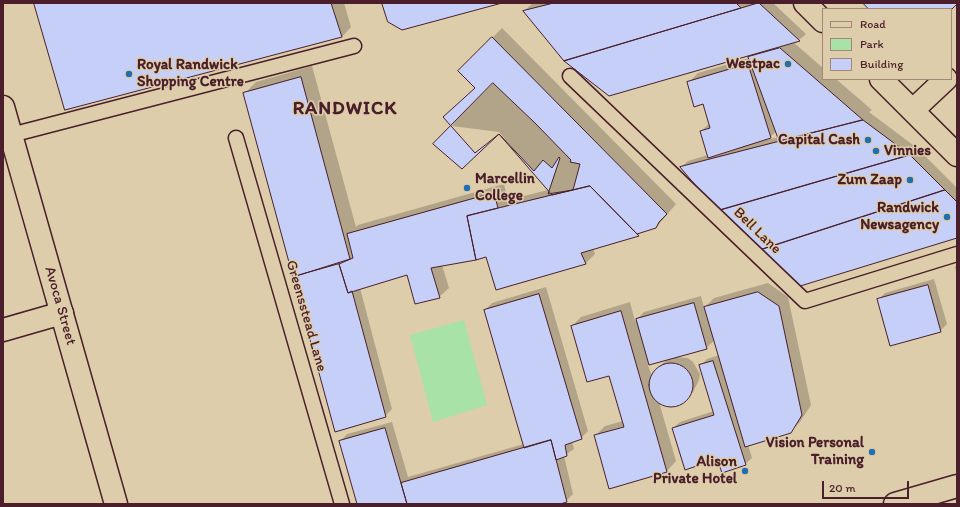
<!DOCTYPE html>
<style>
body{margin:0}
#map{position:relative;width:960px;height:507px;overflow:hidden;background:#decdaa;font-family:Itim,sans-serif}
canvas{display:block}
.frame{position:absolute;inset:0;border:4px solid #4a1f2b;pointer-events:none}
.legend{position:absolute;left:822px;top:8px;width:130px;height:72px;box-sizing:border-box;background:#decdaa;border:1px solid #a38777;margin:0;padding:5px 7px;list-style:none;font-size:12px;color:#4a1f2b}
.legend li{display:flex;align-items:center;gap:8px;height:20px}
.legend b{width:20px;border:1px solid #a38777}
.scale{position:absolute;left:822px;top:481px;width:87px;height:18px;box-sizing:border-box;border:2px solid #4a1f2b;border-top:0;padding-left:5px;font-size:12px;line-height:14px;white-space:nowrap;color:#4a1f2b;-webkit-text-stroke:3px #decdaa;paint-order:stroke}
</style>
<div id="map">
<canvas width="960" height="507"></canvas>
<div class="frame"></div>
<ul class="legend">
<li><b style="height:5px;background:#decdaa"></b>Road</li>
<li><b style="height:11px;background:#a8e2a7"></b>Park</li>
<li><b style="height:11px;background:#c5cff7"></b>Building</li>
</ul>
<div class="scale">20 m</div>
</div>
<script>
const ctx = document.querySelector('canvas').getContext('2d');
ctx.lineJoin = 'round';
function fillPath(path, color) { ctx.fillStyle = color; ctx.fill(path, 'evenodd'); }
function trace(path, color, width, dash) { ctx.strokeStyle = color; ctx.lineWidth = width; ctx.lineCap = dash ? 'butt' : 'round'; ctx.setLineDash(dash || []); ctx.stroke(path); }
function drawText(font, color, halo, rows, align = 'center') {
  ctx.font = font + ' Itim,sans-serif'; ctx.lineWidth = 3; ctx.setLineDash([]); ctx.textBaseline = 'middle'; ctx.strokeStyle = halo; ctx.fillStyle = color; for (const [text, x, y, turn = 0] of rows) {
    ctx.save(); ctx.translate(x, y); ctx.rotate((+turn || 0) * Math.PI / 180); ctx.textAlign = isNaN(turn) ? turn : align; if (halo) ctx.strokeText(text, 0, 0); ctx.fillText(text, 0, 0); ctx.restore();
  }
}
const green = new Path2D(`
 M464,320L487,405L433,422L410,335Z`);
const shadow = new Path2D(`
 M36,3H344L351,27L342,37L65,109Z
 M533,3H773L806,34L799,40L793,42L823,68V79H836L872,110L869,112L917,148L957,188V237L681,167L688,161L708,155L701,131L710,123L704,103L688,83L698,73L749,58L753,54L610,95L565,61L524,11ZM609,47V49L572,60L571,58ZM777,131L779,137L766,140V139L770,137Z
 M502,28L676,204L656,228L642,231L638,235L593,248L595,254L585,264L486,256L442,265L449,288L439,297L408,274L360,288L392,409L385,416L294,277L245,93L256,82L312,66L356,227L358,225L504,184L508,200L548,190L499,132L452,126L476,87L460,71Z
 M957,265V274L955,267Z
 M934,279L947,324L940,331L878,300L885,293Z
 M768,283L788,297L811,405L800,422L790,432L748,445L752,458L745,464L718,458L673,428L680,422L714,411L700,366L707,359L719,355L715,340L706,348L676,357L688,358L693,362L700,374L699,380L693,392L686,399L673,405L659,402L676,461L667,471L595,436L605,426L623,421L610,374L572,326L581,317L630,302L635,321L644,312L701,296L704,308L714,298ZM670,358L663,363L652,377L648,365Z
 M546,287L588,431L581,438L572,442L574,449L564,456L573,494L566,501L557,504H358L341,441L347,434L392,422L408,477L524,444L485,310L492,303Z`);
const building = new Path2D(`
 M34,3H331L342,37L65,110Z
 M382,3H502L402,30L388,22Z
 M554,3H736L741,8L564,61L523,11Z
 M759,3L800,41L609,96L564,61Z
 M863,3H957V4L951,10V9H869Z
 M492,37L667,214L659,222L656,228L637,234L590,186L552,195L499,134L475,153L443,117L475,88L458,71Z
 M780,48L863,120L779,141L748,57Z
 M748,64L771,138L708,158L700,131L710,128L703,104L694,107L687,82Z
 M301,77L350,259L293,277L243,93Z
 M493,83L535,123L571,160L570,162L580,164L573,190L548,194L560,158L559,157L552,168L543,160L534,171L499,134L462,169L433,144Z
 M863,120L910,155L717,211L680,167Z
 M910,155L945,190L760,250L717,211Z
 M590,186L639,236L581,253L586,264L496,290L486,257L476,260L467,216Z
 M945,190L957,202V238L797,287L760,250Z
 M494,193L498,208L467,216L476,260L431,268L440,298L415,304L407,275L348,293L339,264L353,258L347,234Z
 M339,264L348,293L352,291L386,417L335,432L293,277Z
 M928,285L941,332L890,346L877,299Z
 M758,292L779,306L802,415L791,433L745,447L704,307Z
 M539,294L582,439L565,445L567,456L556,460L551,440L524,448L484,310Z
 M694,303L707,349L649,365L636,319Z
 M621,311L667,472L609,489L594,435L624,427L609,376L587,382L571,326Z
 M713,361L746,465L722,473L717,459L685,470L672,428L714,415L699,365Z
 M649 385a22 22 0 1 1 44 0a22 22 0 1 1-44 0Z
 M385,428L407,504H357L339,441Z
 M551,440L567,502L560,504H407L401,483Z`);
const service = new Path2D(`
 M570,76L805,301L957,254
 M11,135L354,46
 M236,138L342,504`);
const minor = new Path2D(`
 M805,3L823,21
 M881,79L957,155
 M913,110L946,79
 M3,330L62,313`);
const primary = new Path2D(`
 M3,107L116,504
 M895,504L957,486`);
const markers = [
 [788,64,4,"#1f6fb2"],
 [129,74,4,"#1f6fb2"],
 [868,140,4,"#1f6fb2"],
 [876,151,4,"#1f6fb2"],
 [910,180,4,"#1f6fb2"],
 [467,188,4,"#1f6fb2"],
 [947,217,4,"#1f6fb2"],
 [872,452,4,"#1f6fb2"],
 [745,471,4,"#1f6fb2"]
];
const poiNames = [
 ["Westpac",780,64],
 ["Royal Randwick",137,65,"left"],
 ["Shopping Centre",137,82,"left"],
 ["Capital Cash",860,140],
 ["Vinnies",884,151,"left"],
 ["Marcellin",475,179,"left"],
 ["College",475,196,"left"],
 ["Zum Zaap",902,180],
 ["Randwick",939,208],
 ["Newsagency",939,225],
 ["Vision Personal",864,443],
 ["Training",864,460],
 ["Alison",737,462],
 ["Private Hotel",737,479]
];
const streetNames = [
 ["Bell Lane",757,231,44],
 ["Avoca Street",60,306,74],
 ["Greensstead Lane",306,316,74]
];
const districtNames = [
 ["RANDWICK",345,109]
];
fillPath(green, '#a8e2a7');
fillPath(shadow, '#0003');
fillPath(building, '#c5cff7');
trace(building, '#4a1f2b', 1);
trace(service, '#4a1f2b', 17);
trace(minor, '#4a1f2b', 25);
trace(primary, '#4a1f2b', 25);
trace(service, '#decdaa', 14);
trace(minor, '#decdaa', 22);
trace(primary, '#decdaa', 22);
for (const [x, y, r, color] of markers) { const dot = new Path2D(); dot.arc(x, y, r, 0, 2 * Math.PI); ctx.fillStyle = color; ctx.fill(dot); trace(dot, '#decdaa', 1.5); }
drawText('bold 15px', '#4a1f2b', '#decdaa', poiNames, 'right');
drawText('15px', '#4a1f2b', '#decdaa', streetNames);
ctx.letterSpacing = '1px';
drawText('bold 19px', '#4a1f2b', '#decdaa', districtNames);
ctx.letterSpacing = '0px';
</script>
